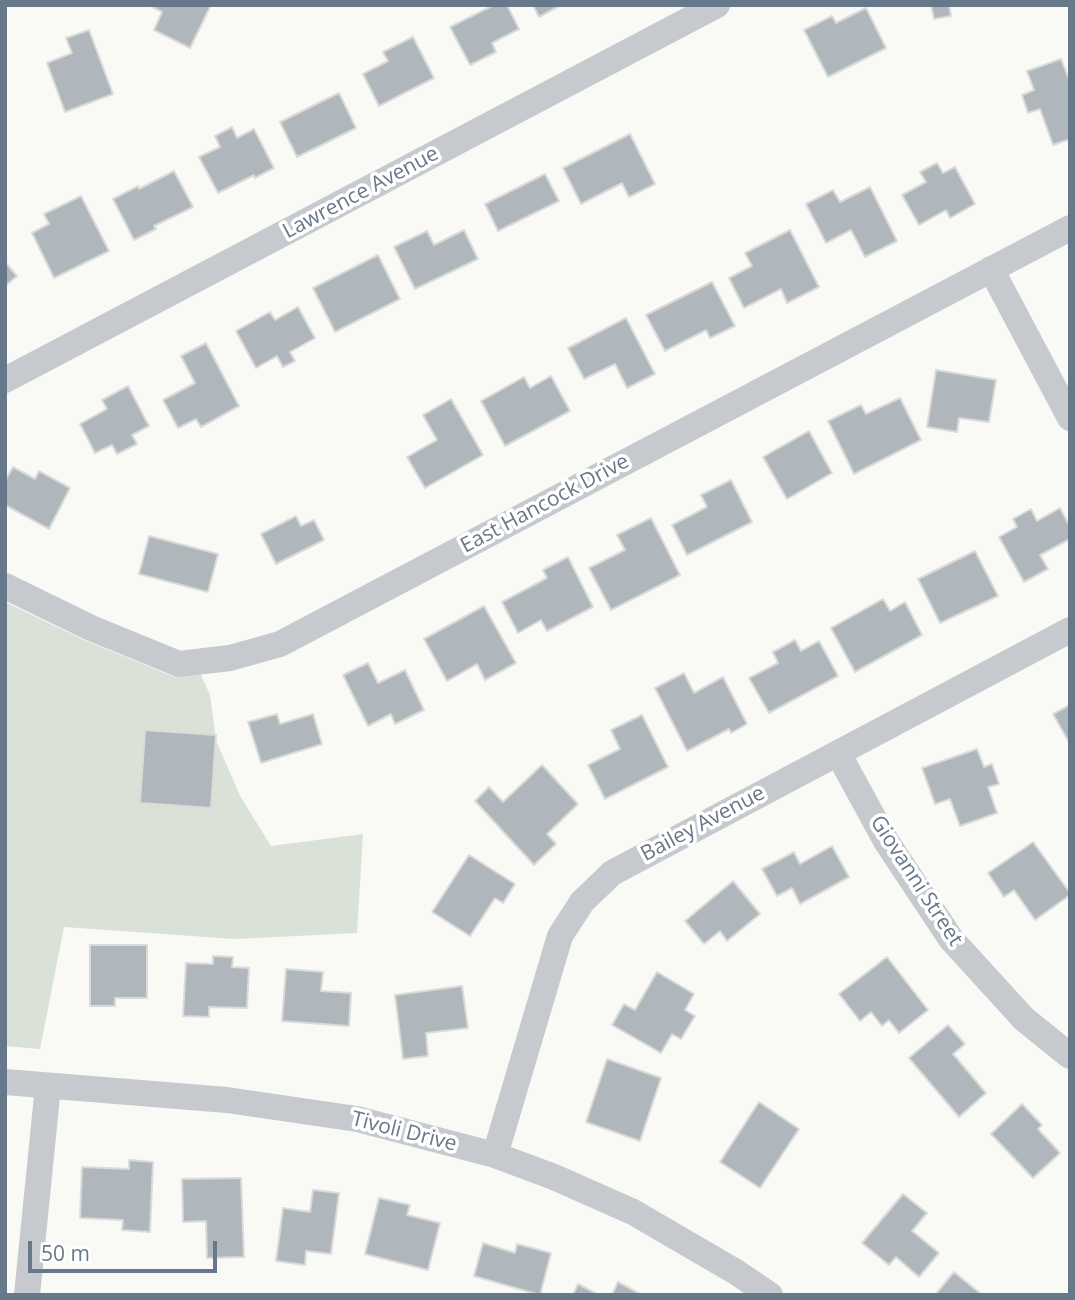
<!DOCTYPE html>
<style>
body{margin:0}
#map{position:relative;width:1075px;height:1300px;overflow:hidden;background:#f9f9f6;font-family:"Open Sans",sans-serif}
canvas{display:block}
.frame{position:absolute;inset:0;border:7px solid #667889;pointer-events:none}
.scale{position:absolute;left:28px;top:1241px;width:189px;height:32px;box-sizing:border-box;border:4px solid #667889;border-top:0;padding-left:9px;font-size:21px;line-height:24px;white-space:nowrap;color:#667889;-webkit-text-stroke:5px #fff;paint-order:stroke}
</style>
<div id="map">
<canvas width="1075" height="1300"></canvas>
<div class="frame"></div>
<div class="scale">50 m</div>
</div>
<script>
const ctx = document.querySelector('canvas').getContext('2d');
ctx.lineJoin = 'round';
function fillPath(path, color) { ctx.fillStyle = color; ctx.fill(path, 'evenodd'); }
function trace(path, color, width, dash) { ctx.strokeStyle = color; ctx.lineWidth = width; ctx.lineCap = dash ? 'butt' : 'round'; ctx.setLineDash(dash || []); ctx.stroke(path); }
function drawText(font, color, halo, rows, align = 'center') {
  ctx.font = font + ' "Open Sans",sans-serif'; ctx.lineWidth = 7; ctx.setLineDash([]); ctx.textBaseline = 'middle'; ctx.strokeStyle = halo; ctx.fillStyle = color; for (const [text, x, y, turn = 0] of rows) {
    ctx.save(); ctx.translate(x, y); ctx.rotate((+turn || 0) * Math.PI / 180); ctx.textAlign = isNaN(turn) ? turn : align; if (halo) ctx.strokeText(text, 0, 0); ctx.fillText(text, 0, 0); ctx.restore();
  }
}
const green = new Path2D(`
 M5,602L84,640L172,676L179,677L201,675L210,695L216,740L240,796L271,846L363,834L357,933L235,939L64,927L40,1049L5,1046Z`);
const building = new Path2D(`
 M149,5H211L190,48L154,30L162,12Z
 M494,5H507L519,29L492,43L496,52L470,65L450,27Z
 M533,5H561L539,17Z
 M931,5H949L951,16L934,19Z
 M866,8L886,48L828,77L804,30L832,16L836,23Z
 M89,30L113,94L65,112L47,63L72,53L66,38Z
 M413,37L434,78L379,106L363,74L388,61L383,52Z
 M1061,59L1070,82V139L1053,145L1040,109L1028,113L1022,95L1034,90L1027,71Z
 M339,93L356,128L297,157L280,122Z
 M232,127L237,138L254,129L274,168L255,178L254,175L218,193L199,157L220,147L215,136Z
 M630,134L655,184L629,197L622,183L581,204L563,168Z
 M937,163L943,173L955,167L975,204L950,218L946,210L919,225L902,195L926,182L920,172Z
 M174,171L193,207L154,226L156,229L134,240L113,199L138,186L139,189Z
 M545,174L559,201L498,231L485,204Z
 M870,187L897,241L865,257L851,230L826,243L806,204L833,190L840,202Z
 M81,196L109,251L54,278L32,233L49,224L44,214Z
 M464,230L478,259L415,289L394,247L427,231L434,245Z
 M790,230L819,287L787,303L781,289L744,308L729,278L752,266L745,253Z
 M378,255L400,299L335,332L313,288Z
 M5,262L17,276L5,286Z
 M712,282L735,326L710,338L706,330L665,351L646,315Z
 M298,307L315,338L290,352L295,361L283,367L277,356L256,368L236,331L270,312L275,320Z
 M626,318L655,374L627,388L615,364L584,379L568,348Z
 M206,343L239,406L201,427L196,419L178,428L163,400L195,383L181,356Z
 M936,370L996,380L989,422L959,418L957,432L927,427Z
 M551,376L570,411L505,446L481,401L524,377L530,388Z
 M128,386L149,426L132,435L137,444L117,454L112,445L95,453L80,424L107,409L102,400Z
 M900,398L921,440L854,474L828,421L861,405L866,414Z
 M451,399L483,455L425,488L407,457L437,440L423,415Z
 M809,431L832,473L787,499L763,457Z
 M13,467L35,479L39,471L70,488L49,529L5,505V481Z
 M731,480L752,522L687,555L672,525L707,507L701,495Z
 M1060,508L1070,527V539L1040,555L1048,569L1024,582L999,537L1017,527L1013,519L1031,509L1037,521Z
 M296,516L301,526L314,520L324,540L276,564L261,534Z
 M651,518L680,575L611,610L589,568L625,550L617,535Z
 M149,536L218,554L208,592L139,574Z
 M975,551L998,596L940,623L918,579Z
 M568,557L593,607L547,631L541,620L518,633L502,602L547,578L543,570Z
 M883,599L890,611L905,602L922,635L855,672L831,628Z
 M484,606L516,663L485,680L477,664L447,681L424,639Z
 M795,640L801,651L819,641L838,676L769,713L749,678L778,663L773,652Z
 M368,663L378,683L405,670L424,710L395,724L391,714L368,726L343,675Z
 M684,673L694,693L723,677L747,724L731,733L729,729L687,751L655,688Z
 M1070,705V744L1053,714Z
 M277,714L280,724L313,714L322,744L261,763L248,722Z
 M642,715L668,767L605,799L588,765L620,749L611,730Z
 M145,730L216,735L211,808L140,803Z
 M977,749L984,767L992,764L999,784L988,787L997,813L960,826L950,799L935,804L922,768Z
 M542,765L578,804L547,834L556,844L534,865L475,801L489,787L503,802Z
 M1033,842L1070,893V895L1035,920L1014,890L1004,897L988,873Z
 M832,846L849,877L800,904L792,888L777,896L762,869L794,852L800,864Z
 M469,855L515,884L503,903L495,898L470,936L432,912Z
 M733,881L760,914L727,941L720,931L704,944L685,921Z
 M90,945H147V998H115V1006H90Z
 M213,956L233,957L232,967L249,968L247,1008L209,1007V1017L183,1016L186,963L213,964Z
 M887,957L928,1010L899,1033L889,1020L882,1026L871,1012L860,1021L839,994Z
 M286,969L323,972L321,991L351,993L349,1026L282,1021Z
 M657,972L694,994L685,1010L695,1016L681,1039L672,1034L661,1053L612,1025L624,1004L635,1010Z
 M462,986L468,1028L426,1033L428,1056L403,1059L395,995Z
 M948,1025L965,1044L953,1054L986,1093L959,1117L909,1058Z
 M607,1059L661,1078L640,1141L586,1122Z
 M759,1102L799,1129L760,1188L720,1162Z
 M1022,1104L1042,1125L1038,1129L1060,1153L1033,1178L991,1134Z
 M129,1160L153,1162L150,1232L122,1230L123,1220L80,1218L82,1167L129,1169Z
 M241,1178L244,1257L207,1258L206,1221L183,1222L182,1179Z
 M313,1190L339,1193L331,1254L306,1251L305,1265L276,1261L283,1208L310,1212Z
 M903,1194L927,1213L912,1231L939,1253L919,1277L896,1257L889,1265L862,1243Z
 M379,1198L410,1205L407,1215L440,1223L428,1270L365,1254Z
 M483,1243L515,1253L517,1244L551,1253L540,1295L474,1276Z
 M954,1272L981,1294L980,1295H935Z
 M618,1282L642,1295H612Z
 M578,1284L599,1295H573Z`);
const minor = new Path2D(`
 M991,269L1070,418
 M5,380L717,5
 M5,586L91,628L179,664L230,658L280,644L1070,228
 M838,753L886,841L951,939L1024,1019L1070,1056
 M5,1082L227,1100L357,1119L495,1155L554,1177L633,1212L736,1272L770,1295
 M495,1155L560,936L582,902L612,873L1070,630
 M27,1295L48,1086`);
const streetNames = [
 ["Lawrence Avenue",361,193,-28],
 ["East Hancock Drive",545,504,-28],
 ["Bailey Avenue",703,824,-28],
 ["Giovanni Street",916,881,57],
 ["Tivoli Drive",404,1132,14]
];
fillPath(green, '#dae1d7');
fillPath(building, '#afb7bd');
trace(building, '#dadad8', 2);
trace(minor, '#c6cace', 26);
drawText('21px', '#667889', '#fff', streetNames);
</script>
